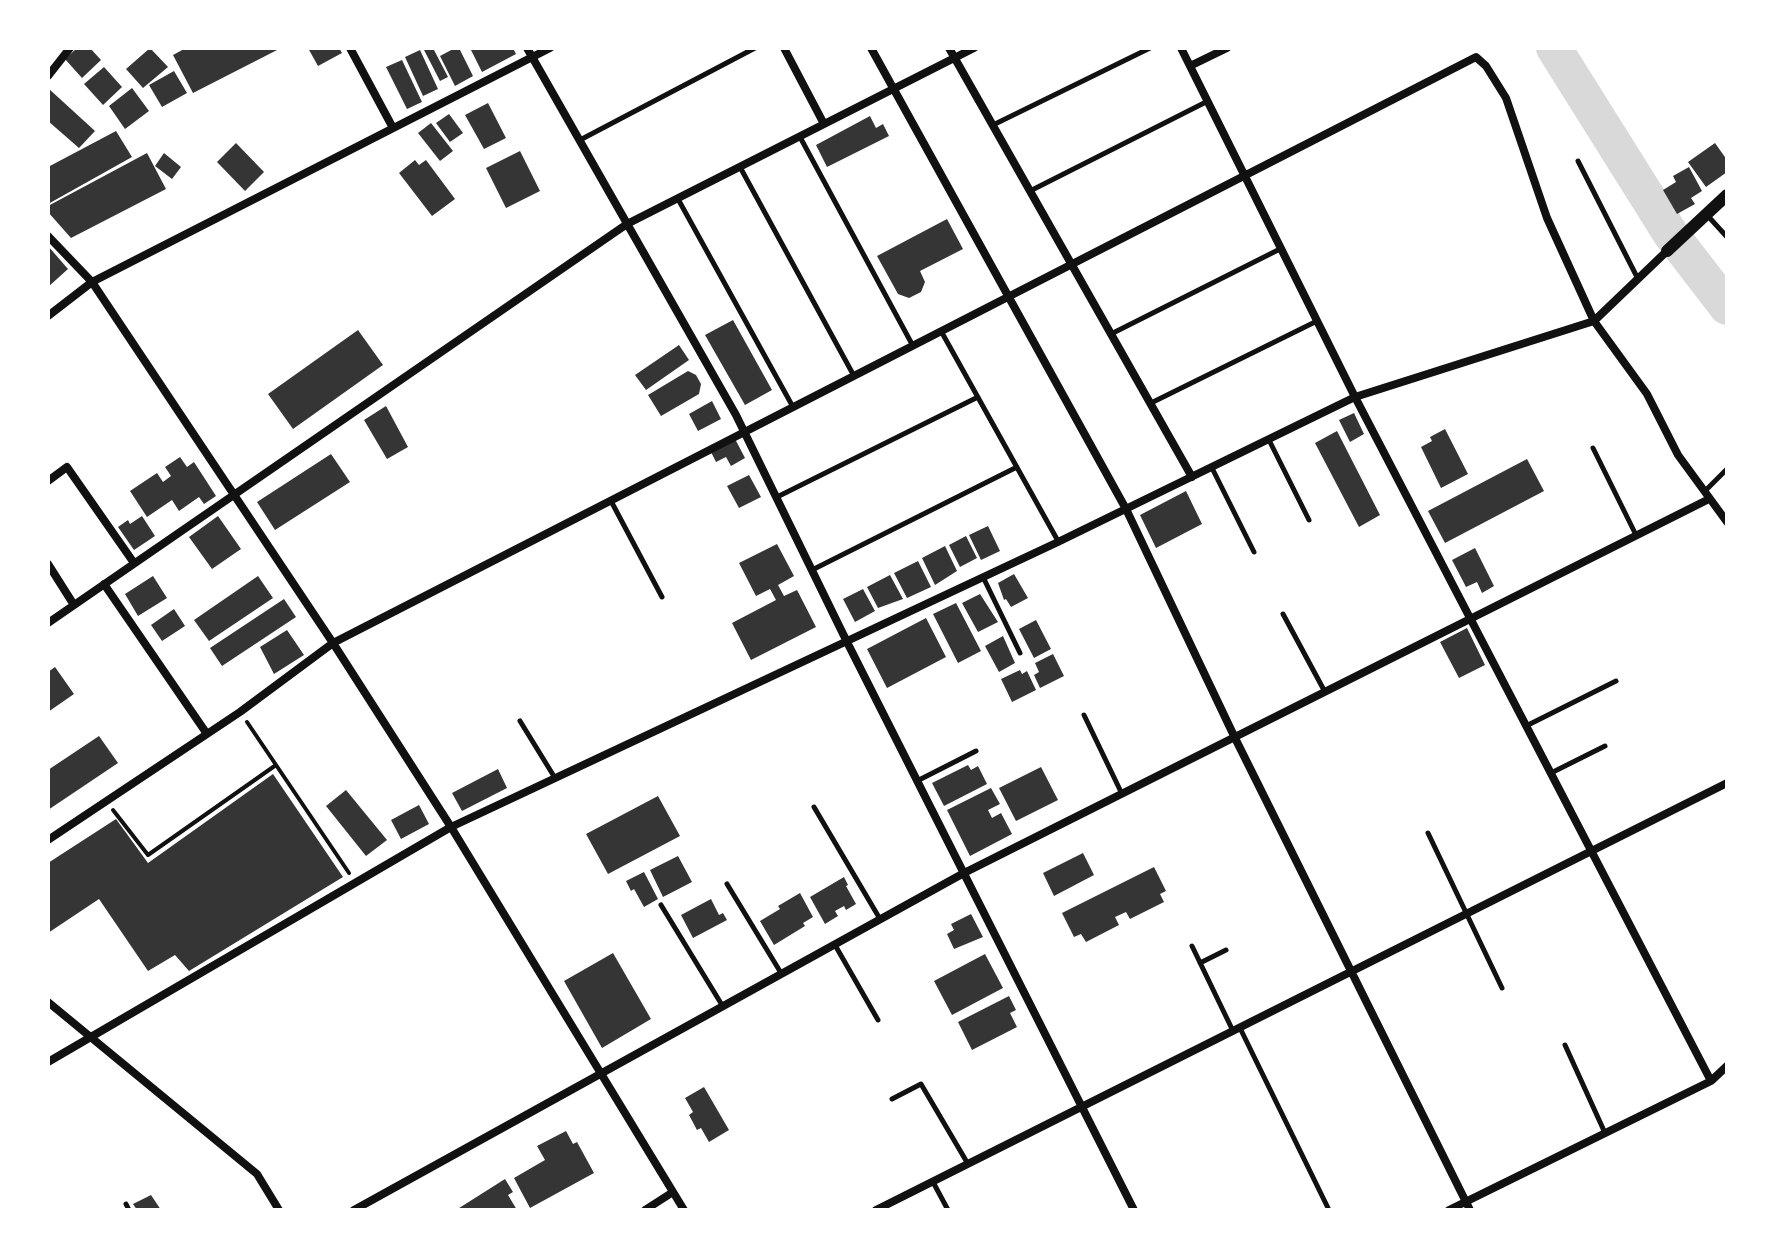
<!DOCTYPE html>
<style>
body{margin:0}
#map{position:relative;width:1775px;height:1258px;overflow:hidden;background:#fff;font-family:Commissioner,sans-serif}
canvas{display:block}
.frame{position:absolute;inset:0;border:50px solid #fff;pointer-events:none}
</style>
<div id="map">
<canvas width="1775" height="1258"></canvas>
<div class="frame"></div>
</div>
<script>
const ctx = document.querySelector('canvas').getContext('2d');
ctx.lineJoin = 'round';
function trace(path, color, width, dash) { ctx.strokeStyle = color; ctx.lineWidth = width; ctx.lineCap = dash ? 'butt' : 'round'; ctx.setLineDash(dash || []); ctx.stroke(path); }
function fillPath(path, color) { ctx.fillStyle = color; ctx.fill(path, 'evenodd'); }
const river = new Path2D(`
 M1554,48L1670,233L1727,307`);
const building = new Path2D(`
 M77,48H90L101,60L82,78L65,59Z
 M150,48L168,67L143,88L126,69Z
 M186,48H281L193,93L173,55Z
 M308,48H339L342,53L318,66Z
 M423,48H438L434,50L448,77L440,81Z
 M455,48H459L473,76L455,86L440,56Z
 M470,48H513L516,54L482,72Z
 M420,50L438,89L423,96L405,57Z
 M402,60L422,102L407,109L386,67Z
 M104,67L122,87L103,105L84,84Z
 M174,71L187,93L162,107L149,85Z
 M48,88L95,131L79,148L48,121Z
 M132,88L149,111L125,129L109,106Z
 M488,103L506,138L484,149L465,115Z
 M449,114L463,133L450,142L436,123Z
 M870,116L876,128L883,124L889,136L827,167L816,145Z
 M431,123L453,151L440,161L418,133Z
 M116,131L132,157L48,204V167Z
 M236,143L264,172L245,191L217,162Z
 M1715,143L1727,160V172L1706,187L1688,162Z
 M520,151L540,191L506,208L486,168Z
 M147,153L166,189L71,238L48,212V206Z
 M164,153L181,167L172,179L155,166Z
 M415,160L419,165L426,160L455,199L432,216L399,173Z
 M1689,167L1702,191L1691,198L1695,204L1677,214L1663,190L1676,182L1673,176Z
 M947,219L963,249L920,271L925,282L921,292L909,298L898,294L877,256Z
 M48,246L68,269L48,287Z
 M733,320L772,390L745,405L705,335Z
 M358,330L383,365L293,429L268,394Z
 M679,345L689,360L646,390L635,375Z
 M688,371L696,375L701,384L699,394L661,416L648,395Z
 M712,401L721,419L698,431L689,414Z
 M386,406L408,447L387,459L364,420Z
 M1354,413L1364,434L1350,442L1339,420Z
 M1445,429L1468,474L1441,488L1421,447L1432,441L1430,437Z
 M1337,431L1380,515L1359,527L1315,443Z
 M734,437L745,458L731,466L726,457L716,462L710,450Z
 M331,454L350,482L275,530L257,502Z
 M180,457L187,467L194,462L216,496L204,504L199,497L179,511L172,500L147,517L130,491L157,473L163,482L171,476L165,467Z
 M1527,459L1544,491L1445,543L1428,511Z
 M749,475L761,497L739,508L727,486Z
 M1186,491L1202,524L1156,548L1140,515Z
 M142,516L155,536L134,550L118,527L128,520L130,524Z
 M218,516L241,549L212,569L189,537Z
 M988,526L1000,551L981,560L969,535Z
 M966,536L977,558L960,567L949,545Z
 M777,544L794,576L778,585L784,596L797,590L816,627L751,660L732,623L776,600L770,589L756,596L739,563Z
 M945,546L957,571L935,585L922,558Z
 M1475,548L1494,586L1482,593L1477,582L1466,587L1452,560Z
 M918,561L931,587L907,598L894,573Z
 M1014,574L1028,598L1011,607L1006,599L1004,600L998,583Z
 M890,575L903,599L878,608L867,587Z
 M153,576L167,598L138,616L125,594Z
 M258,576L273,598L209,641L194,620Z
 M863,589L875,611L855,622L843,599Z
 M980,594L998,622L978,632L962,603Z
 M284,599L296,617L222,666L210,648Z
 M956,603L981,651L958,663L933,614Z
 M174,609L185,626L162,641L151,625Z
 M926,618L946,657L887,688L867,649Z
 M1036,620L1051,649L1034,658L1019,629Z
 M1467,628L1485,665L1459,678L1440,642Z
 M287,630L304,655L274,674L260,647Z
 M1003,636L1015,663L999,672L985,646Z
 M1053,654L1064,676L1040,688L1034,675L1039,672L1035,663Z
 M55,667L74,694L48,712V672Z
 M1020,670L1022,674L1027,671L1036,690L1012,702L1001,679Z
 M99,736L118,763L48,810V770Z
 M968,765L971,770L978,766L987,784L944,806L932,783Z
 M1041,767L1058,800L1016,821L999,788Z
 M498,769L507,788L462,811L452,793Z
 M273,774L343,877L189,971L175,955L148,971L99,899L48,933V863L116,819L148,863Z
 M991,788L1000,804L988,810L992,818L1001,813L1012,834L970,856L947,810Z
 M346,790L387,840L366,856L326,806Z
 M658,796L680,836L608,874L586,834Z
 M419,805L429,824L401,839L391,820Z
 M1083,853L1094,875L1054,896L1043,873Z
 M678,856L692,882L663,897L650,870Z
 M1154,867L1166,891L1160,894L1164,902L1130,919L1126,912L1115,917L1119,925L1086,942L1081,934L1074,937L1062,913Z
 M644,872L658,899L644,907L634,889L631,891L626,881Z
 M844,877L848,885L846,886L856,904L846,910L844,906L835,911L838,916L825,924L810,897Z
 M800,893L813,917L803,923L805,926L774,945L760,921L780,909L778,906Z
 M711,899L719,915L723,913L727,920L693,938L681,915Z
 M971,914L983,937L954,949L947,934L954,930L951,924Z
 M613,953L651,1019L602,1048L564,981Z
 M985,954L1003,988L952,1015L934,981Z
 M1009,996L1016,1010L1010,1013L1017,1027L972,1050L958,1022Z
 M704,1087L729,1130L709,1142L701,1128L697,1130L689,1115L693,1112L685,1098Z
 M566,1131L573,1144L577,1142L594,1173L530,1208L514,1178L545,1160L537,1146Z
 M505,1179L513,1192L508,1195L517,1210H456Z
 M151,1195L161,1210H137L133,1204Z`);
const path = new Path2D(`
 M247,722L349,873
 M113,810L148,855L276,765`);
const service = new Path2D(`
 M993,125L1150,48
 M800,137L913,346
 M580,140L755,48
 M1578,161L1638,279
 M740,167L854,376
 M1030,191L1208,101
 M678,199L793,407
 M1707,215L1727,237
 M941,331L1058,541
 M1111,334L1280,249
 M1151,403L1317,321
 M1269,440L1309,520
 M1593,448L1636,535
 M1212,468L1254,552
 M1705,491L1727,469
 M777,497L978,397
 M611,501L662,597
 M812,570L1017,467
 M983,577L1020,653
 M1283,614L1325,692
 M1084,715L1122,794
 M520,721L555,778
 M1526,726L1616,681
 M1551,773L1605,746
 M917,781L976,751
 M814,807L880,919
 M1428,833L1502,988
 M727,884L781,973
 M661,905L722,1005
 M835,945L878,1020
 M1192,946L1233,1031
 M1200,963L1226,950
 M1240,1028L1329,1210
 M1565,1045L1605,1133
 M892,1099L921,1084L968,1164
 M933,1182L948,1210
 M126,1204L129,1210`);
const minor = new Path2D(`
 M350,48L393,128
 M527,48L736,415L847,642L1134,1210
 M784,48L824,124
 M871,48L1126,509L1235,738L1470,1210
 M949,48L1192,477
 M1181,48L1355,397L1711,1081
 M1190,66L1227,48
 M48,76L70,48
 M48,236L92,282L333,643L451,827L684,1210
 M48,316L92,282L550,48
 M48,481L67,467L134,563
 M48,564L74,605
 M104,584L207,734
 M48,623L627,224L974,48
 M48,840L240,712L333,643L1476,57L1486,66L1506,98L1547,218L1594,321L1647,394L1678,455L1727,522
 M48,1002L257,1174L279,1210
 M48,1062L451,827L1058,542L1355,397L1594,321L1667,251
 M354,1210L964,873L1709,499
 M645,1210L673,1192
 M876,1210L1727,783
 M1449,1210L1711,1081L1727,1066`);
const tertiary = new Path2D(`
 M1667,251L1727,195`);
trace(river, '#d9d9d9', 36);
fillPath(building, '#353535');
trace(path, '#111', 4);
trace(service, '#111', 5);
trace(minor, '#111', 8);
trace(tertiary, '#111', 12);
</script>
